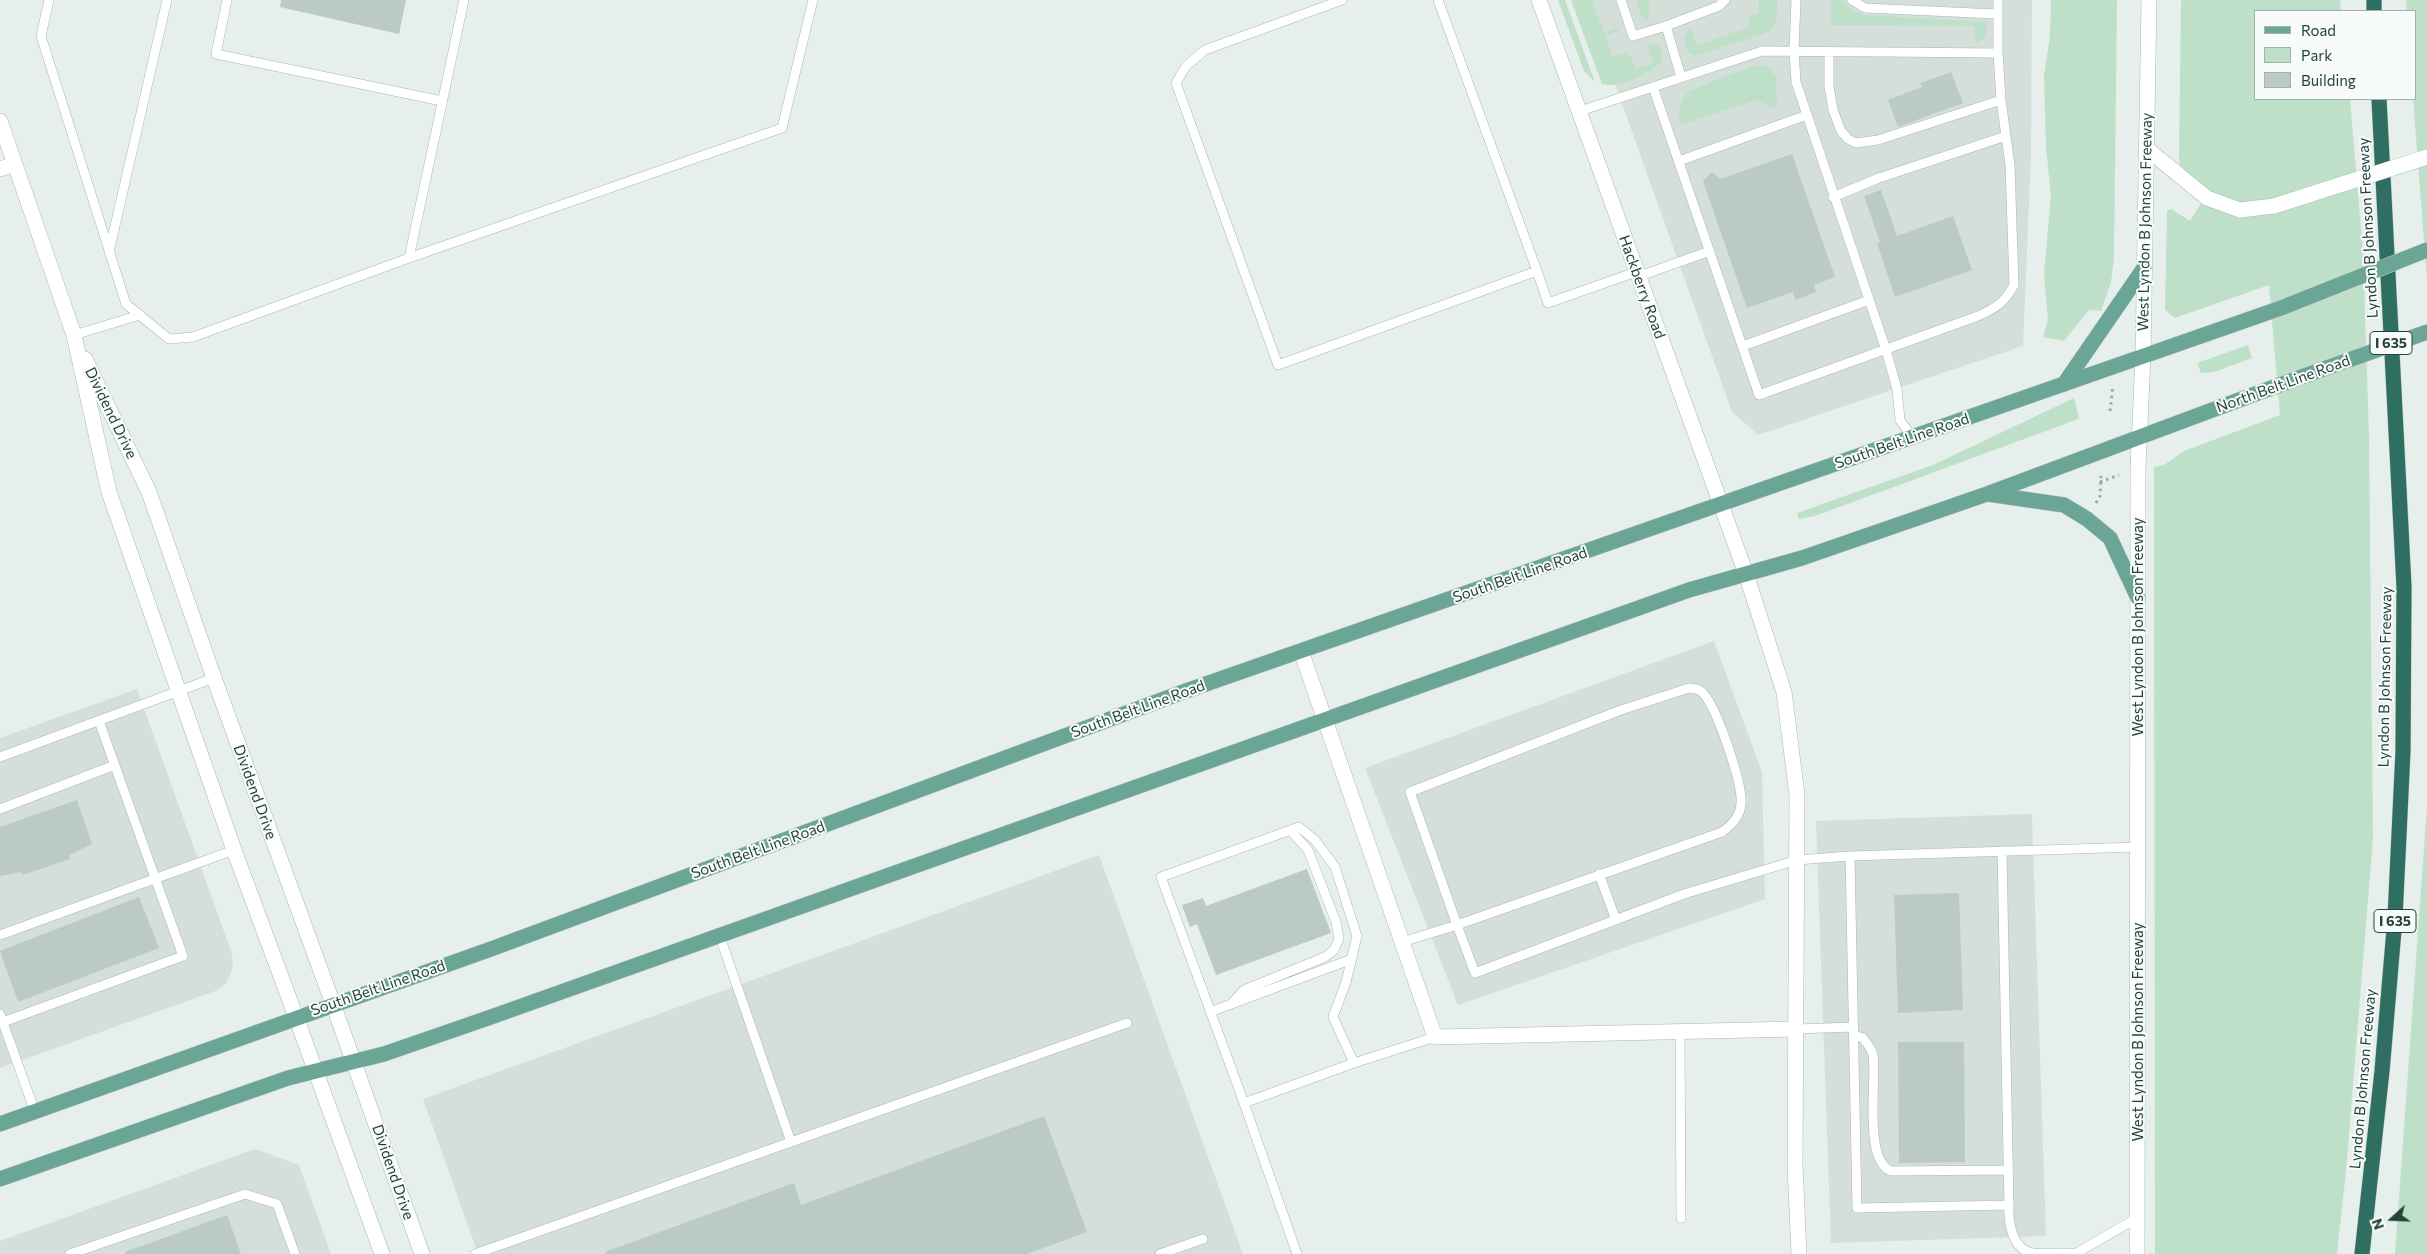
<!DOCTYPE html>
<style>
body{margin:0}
#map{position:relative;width:2427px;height:1254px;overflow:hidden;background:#e6efeb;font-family:Commissioner,sans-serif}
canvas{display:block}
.legend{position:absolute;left:2254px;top:10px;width:162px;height:90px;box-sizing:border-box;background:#f7fbf9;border:1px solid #a3b1ad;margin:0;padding:6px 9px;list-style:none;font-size:15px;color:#24423a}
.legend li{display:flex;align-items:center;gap:10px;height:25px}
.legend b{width:25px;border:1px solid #a3b1ad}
.north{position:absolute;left:2367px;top:1194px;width:50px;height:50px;-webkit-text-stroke:4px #f7fbf9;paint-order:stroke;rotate:250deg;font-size:14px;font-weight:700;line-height:20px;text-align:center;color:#24423a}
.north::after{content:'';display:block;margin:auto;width:18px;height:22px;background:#24423a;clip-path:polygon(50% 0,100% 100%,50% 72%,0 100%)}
</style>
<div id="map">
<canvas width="2427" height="1254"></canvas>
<ul class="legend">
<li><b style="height:6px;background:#6aa596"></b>Road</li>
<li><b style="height:14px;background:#bfe0c8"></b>Park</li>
<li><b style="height:14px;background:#bbcac4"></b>Building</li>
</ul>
<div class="north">N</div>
</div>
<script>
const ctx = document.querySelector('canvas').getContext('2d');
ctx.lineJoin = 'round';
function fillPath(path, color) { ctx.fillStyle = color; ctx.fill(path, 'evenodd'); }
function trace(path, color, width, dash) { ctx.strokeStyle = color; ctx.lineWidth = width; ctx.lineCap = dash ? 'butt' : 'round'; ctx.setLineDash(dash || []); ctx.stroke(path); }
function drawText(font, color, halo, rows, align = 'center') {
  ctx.font = font + ' Commissioner,sans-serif'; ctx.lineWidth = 4; ctx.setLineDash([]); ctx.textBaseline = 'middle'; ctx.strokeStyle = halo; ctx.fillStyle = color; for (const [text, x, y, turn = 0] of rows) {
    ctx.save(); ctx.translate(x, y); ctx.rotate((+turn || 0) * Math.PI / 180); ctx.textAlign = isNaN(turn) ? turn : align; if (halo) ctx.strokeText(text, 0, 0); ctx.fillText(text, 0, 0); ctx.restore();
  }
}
const built = new Path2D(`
 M1585,0H2032L2031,154L2023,346L1758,435L1732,412Z
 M1714,641L1762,772L1765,899L1458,1005L1365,768Z
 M137,689L231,951L233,962L231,973L226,983L218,990L0,1068V738Z
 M2032,814L2046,1236L1831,1243L1816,821Z
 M1099,855L1243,1254H478L423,1099Z
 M255,1149L299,1165L331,1254H0V1241Z`);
const green = new Path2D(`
 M1558,0H1565L1595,82L1584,71Z
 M1571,0H1592L1604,33L1619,27L1620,30L1605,36L1613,57L1628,52L1636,69L1653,63L1646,46L1654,43L1661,49V62C1649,74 1618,89 1602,84Z
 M1636,0H1650L1648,20L1642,18Z
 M1759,0H1777C1777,10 1778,22 1771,30C1767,34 1707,52 1696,56L1688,52L1684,40L1688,31L1691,29L1697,45L1749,27L1750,14L1759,13Z
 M1831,0H1843L1849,8L1863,15L1987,22L1986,36L1979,42H1975L1974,26L1830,25Z
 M2051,0H2117L2114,258L2111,282L2101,311L2089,310L2064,341L2043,337L2048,320L2044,274L2051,196L2046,147L2044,75L2050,35Z
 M2181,0H2340L2341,11H2256V99H2350L2363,252L2369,436L2373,838L2346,1171L2337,1254H2155L2154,467L2164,465L2184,451L2280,415L2269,285L2175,318L2165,310L2167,211L2171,209L2190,221L2203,200L2184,181L2179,160Z
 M2406,0H2427V279L2413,99H2416V11H2407Z
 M1752,66H1767L1776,76L1777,107L1773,108L1757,100L1681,125C1676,112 1680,101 1689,91Z
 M2248,345L2252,358L2214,372L2201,373L2197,363Z
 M2074,398L2079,418L2073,421L1815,516L1799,519L1797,513L1933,465Z
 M2427,806V1254H2395Z`);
const building = new Path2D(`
 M281,0H406L399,34L280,7Z
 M1951,72L1963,103L1898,127L1888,100L1922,87L1920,83Z
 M1792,154L1835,277L1814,285L1816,292L1806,296L1795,300L1793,292L1747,308L1703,181L1712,172L1720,179Z
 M1881,190L1897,236L1953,216L1972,270L1895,297L1877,243L1880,242L1864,196Z
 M77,800L92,844L69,855L70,859L23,875L21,872L0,876V827Z
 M1307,869L1331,933L1216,975L1197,924L1190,927L1182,905L1203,898L1206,906Z
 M1959,893L1963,1010L1898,1013L1894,895Z
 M139,897L159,948L18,1002L0,951Z
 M1898,1042H1964L1965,1162L1899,1163Z
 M1044,1116L1087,1232L1027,1254H606L605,1252L794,1183L801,1205Z
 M227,1215L241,1254H125V1252Z`);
const path = new Path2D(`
 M2110,411L2113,385
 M2100,482L2119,475
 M2096,503L2100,496L2101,476`);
const service = new Path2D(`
 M49,0L41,36L126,304L169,339L193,337L409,258L464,0
 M227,0L216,54L442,101
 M1342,0L1205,50L1186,66L1176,83L1278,365L1537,271L1548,303L1636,272
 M1438,0L1537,271
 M1621,0L1633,36L1666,26L1681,77
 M1796,0L1794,51L1796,82L1886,350L1897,389L1900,420L1912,437
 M1852,0L1865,8L1997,14
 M1666,26L1719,6L1725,0
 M1829,52V86L1833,110L1841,131L1848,139L1856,143L1878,140L2001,100
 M1653,87L1759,395L1978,316C1996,308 2005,302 2014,285L2010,165L2001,100L1998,53
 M1580,111L1762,51L1998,53V0
 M1679,161L1807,115
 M1833,197L1879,178L2006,136
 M109,252L167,0
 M409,258L782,128L813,0
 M1637,277L1710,251
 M74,335L140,315
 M1743,346L1869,300
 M1689,688C1695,688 1699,689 1703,693C1717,708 1743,784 1741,804C1740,817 1732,825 1722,832L1457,925L1410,792L1621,710Z
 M0,757L214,678
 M0,809L115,765
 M1850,856L1857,1208L2009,1205L2002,851
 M1599,874L1616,920
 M719,934L791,1142
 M0,935L234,850
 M1402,942L1457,925L1475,973L1684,894L1797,860L1850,856L2138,847
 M1230,1005L1244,990L1325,957L1334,950L1339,939L1336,922L1308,850L1290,830
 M1210,1012L1352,959
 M0,1014L35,1112
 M3,1022L183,956L99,721
 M1796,1029L1854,1027
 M1680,1032L1681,1218
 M1854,1035L1863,1038C1867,1044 1872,1049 1873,1055C1877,1081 1863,1160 1891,1171L2008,1170
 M1244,1103L1161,877L1299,827L1315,840L1335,867L1357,936L1346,982L1333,1017L1354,1063
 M2009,1205C2008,1222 2012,1250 2033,1253C2047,1254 2062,1252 2076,1254
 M70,1254L245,1194L277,1204L295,1254
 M475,1254L1127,1023
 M1160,1254L1203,1239
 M1297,1254L1244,1103L1354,1063L1435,1037
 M2075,1254L2137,1218`);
const minor = new Path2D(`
 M1539,0L1746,574L1784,692L1797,795L1795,1165L1799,1254
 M0,121L74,335L109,492L234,850L296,1017
 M0,169L15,164
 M85,359L149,492L214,678L333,1004
 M1301,651L1435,1037L1796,1029`);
const tertiary = new Path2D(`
 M333,1004L422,1254
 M296,1017L382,1254`);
const secondary = new Path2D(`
 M2146,148L2207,198L2240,210
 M2137,1254L2138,468L2143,356L2149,0`);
const primary = new Path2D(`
 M2064,384L2144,268
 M1988,494L2064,505L2087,519L2110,538L2138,598
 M0,1124L491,949L1183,692L2281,308
 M0,1179L288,1078L384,1054L491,1017L1689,590L1802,558L1987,494L2290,381`);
const motorway = new Path2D(`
 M2374,0V11
 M2362,1254L2382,1071L2395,918L2403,751L2404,587L2379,99`);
const secondaryBridge = new Path2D(`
 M2240,210L2274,206L2427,157`);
const primaryBridge = new Path2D(`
 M2281,308L2427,250
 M2290,381L2427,332`);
const shields = [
 [2391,343,42],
 [2395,921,42]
];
const shieldNames = [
 ["I 635",2391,343],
 ["I 635",2395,921]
];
const streetNames = [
 ["West Lyndon B Johnson Freeway",2145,222,-89],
 ["Lyndon B Johnson Freeway",2368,228,-93],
 ["Hackberry Road",1642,287,70],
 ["North Belt Line Road",2283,384,-20],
 ["Dividend Drive",111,413,64],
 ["South Belt Line Road",1902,441,-19],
 ["South Belt Line Road",1520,575,-19],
 ["West Lyndon B Johnson Freeway",2138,627,-90],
 ["Lyndon B Johnson Freeway",2385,677,-89],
 ["South Belt Line Road",1138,709,-20],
 ["Dividend Drive",255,792,70],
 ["South Belt Line Road",758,850,-20],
 ["South Belt Line Road",378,988,-19],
 ["West Lyndon B Johnson Freeway",2138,1032,-90],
 ["Lyndon B Johnson Freeway",2363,1079,-85],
 ["Dividend Drive",393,1172,71]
];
fillPath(built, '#d4dfda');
fillPath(green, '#bfe0c8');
fillPath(building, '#bbcac4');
trace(service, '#a8b8b2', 10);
trace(minor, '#a8b8b2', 16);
trace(tertiary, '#a8b8b2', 16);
trace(secondary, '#a4bbb3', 16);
trace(primary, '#c2cac8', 16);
trace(motorway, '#c2cac8', 16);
trace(path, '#86b3a5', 3, [2.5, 4]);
trace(service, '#fff', 9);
trace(minor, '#fff', 15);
trace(tertiary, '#fff', 15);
trace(secondary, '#fff', 15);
trace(primary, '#6aa596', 15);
trace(motorway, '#2f6f62', 15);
trace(secondaryBridge, '#a4bbb3', 16, []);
trace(primaryBridge, '#c2cac8', 16, []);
trace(secondaryBridge, '#fff', 15);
trace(primaryBridge, '#6aa596', 15);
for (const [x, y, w] of shields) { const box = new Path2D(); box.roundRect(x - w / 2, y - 11.5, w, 23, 4); ctx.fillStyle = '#f7fbf9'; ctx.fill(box); trace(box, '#24423a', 1); }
drawText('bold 14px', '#24423a', null, shieldNames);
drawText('15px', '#24423a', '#f7fbf9', streetNames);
</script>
